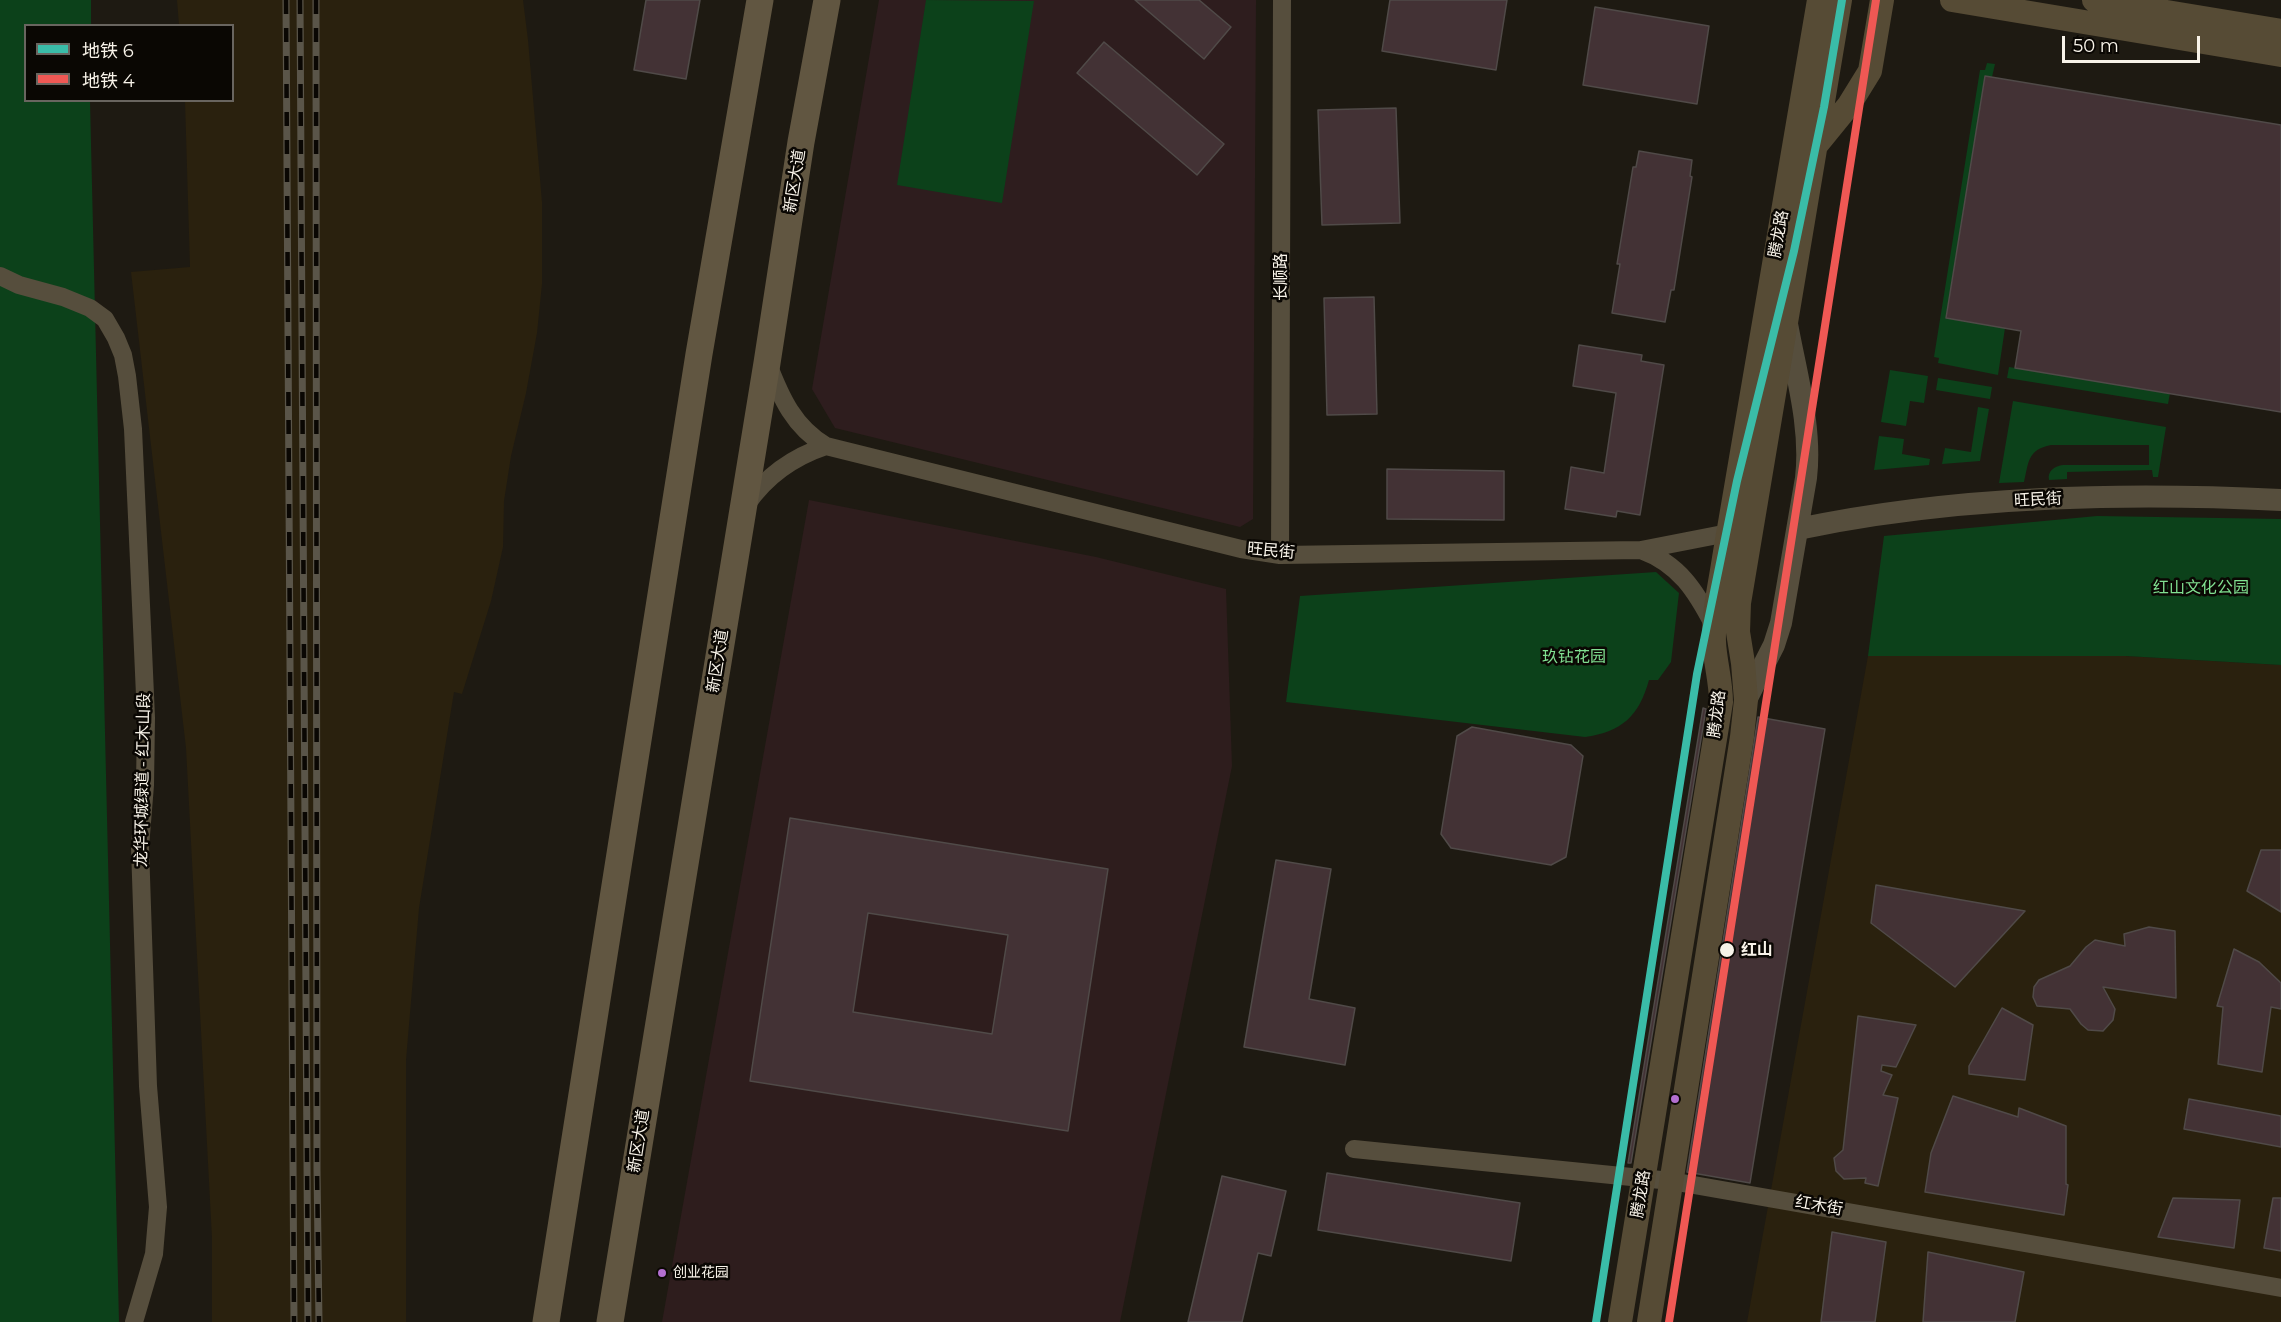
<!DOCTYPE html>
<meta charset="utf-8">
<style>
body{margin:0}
#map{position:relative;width:2281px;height:1322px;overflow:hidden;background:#1e1a12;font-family:Montserrat,"Noto Sans SC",sans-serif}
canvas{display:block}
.legend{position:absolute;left:24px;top:24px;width:210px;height:78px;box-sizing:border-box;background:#0a0703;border:2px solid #69655f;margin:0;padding:8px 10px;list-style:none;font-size:18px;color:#f8f3e9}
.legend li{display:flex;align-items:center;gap:12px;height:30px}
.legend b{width:30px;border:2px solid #69655f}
.scale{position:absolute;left:2062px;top:36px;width:138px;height:27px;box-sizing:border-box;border:3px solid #f8f3e9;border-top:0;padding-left:8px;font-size:18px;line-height:21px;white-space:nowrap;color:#f8f3e9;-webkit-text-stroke:4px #0a0703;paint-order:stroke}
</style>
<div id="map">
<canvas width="2281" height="1322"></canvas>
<ul class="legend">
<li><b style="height:8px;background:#3abca8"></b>地铁 6</li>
<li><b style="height:8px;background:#ef5854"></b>地铁 4</li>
</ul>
<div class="scale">50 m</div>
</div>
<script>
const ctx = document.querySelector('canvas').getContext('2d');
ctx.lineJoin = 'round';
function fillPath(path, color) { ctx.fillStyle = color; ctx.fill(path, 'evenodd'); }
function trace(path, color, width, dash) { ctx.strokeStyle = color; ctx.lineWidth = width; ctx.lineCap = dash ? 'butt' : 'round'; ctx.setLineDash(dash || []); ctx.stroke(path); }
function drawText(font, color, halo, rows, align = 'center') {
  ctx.font = font + ' Montserrat,"Noto Sans SC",sans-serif'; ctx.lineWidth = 5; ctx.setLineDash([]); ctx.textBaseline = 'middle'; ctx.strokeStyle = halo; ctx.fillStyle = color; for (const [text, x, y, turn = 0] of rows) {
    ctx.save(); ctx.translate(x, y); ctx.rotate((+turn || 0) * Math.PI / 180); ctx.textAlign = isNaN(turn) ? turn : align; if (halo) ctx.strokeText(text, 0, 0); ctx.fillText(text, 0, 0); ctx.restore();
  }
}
const built = new Path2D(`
 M177,0H523L528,40L542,202V284L537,333L526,393L511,456L504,501L503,547L491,601L462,694L454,692L419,908L406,1060V1322H212V1238L186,748L131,272L190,267L185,101L232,100V26L179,25Z
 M1868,656H2126L2281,665V1322H1747Z`);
const education = new Path2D(`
 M879,0H1256L1253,519L1240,527L835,428L812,389Z`);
const medical = new Path2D(`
 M809,500L1096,557L1226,589L1232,766L1120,1322H662Z`);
const green = new Path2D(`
 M0,0H91V25L26,26V100L90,101L119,1322H0Z
 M926,0L1034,1L1002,203L897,185Z
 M1987,63L1995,64L1992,77L1985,76L1946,318L2005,328L1998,375L1938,363L1939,358L1934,357L1980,70H1985Z
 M2009,367L2170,393L2168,404L2007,378Z
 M1890,370L1928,376L1924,403L1910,401L1906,426L1881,422Z
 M1938,378L1992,387L1990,399L1936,390Z
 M2013,401L2166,427L2158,477H2153L2152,470L2067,472V479L2049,480C2047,471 2055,466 2063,465H2149V445H2051C2027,450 2029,462 2024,482L1999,483Z
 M1978,407L1989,409L1980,461L1942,464L1945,448L1971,452Z
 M1879,436L1904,439L1902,454L1930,459L1929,465L1874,470Z
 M2097,516L2281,519V665L2126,656H1868L1884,536Z
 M1656,572L1679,593L1671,662L1658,680H1649C1639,716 1622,732 1585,737L1286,702L1300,596Z`);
const building = new Path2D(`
 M646,0H700L686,79L634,70Z
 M1135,0H1199L1231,27L1204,59Z
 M1390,0H1507L1496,70L1382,51Z
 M1595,7L1709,26L1697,104L1583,85Z
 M1104,42L1224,144L1197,175L1077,73Z
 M1985,76L2281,125V412L2015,368L2021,331L1946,318Z
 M1396,108L1400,223L1322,225L1318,110Z
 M1639,151L1692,160L1690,176L1692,177L1674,290H1671L1665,322L1612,313L1620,264H1617L1633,167H1636Z
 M1374,297L1377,414L1327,415L1324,298Z
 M1579,345L1642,355L1641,361L1664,365L1640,515L1617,511L1616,517L1565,509L1571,467L1604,473L1616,393L1573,386Z
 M1387,469L1504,471V520L1387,519Z
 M1703,708L1706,709L1631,1163H1628Z
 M1758,717L1825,729L1750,1183L1687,1172Z
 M1472,727L1571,745L1583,756L1566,857L1551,865L1451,848L1441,834L1457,736Z
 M790,818L1108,869L1068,1131L750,1081ZM868,913L1008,935L992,1034L853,1012Z
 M2261,850H2281V912L2247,891Z
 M1276,860L1331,869L1309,999L1355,1008L1345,1065L1244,1047Z
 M1876,885L2025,911L1955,987L1871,923Z
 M2149,927L2175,931L2176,998L2103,987L2115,1009L2113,1020L2103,1031L2088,1030L2081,1024L2070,1009L2037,1006L2033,997L2034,987L2039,980L2070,966L2086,947L2095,940L2125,946L2124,934Z
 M2234,949L2259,962L2281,983V1009L2271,1007L2262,1072L2218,1064L2223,1007L2217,1006Z
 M2002,1008L2033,1025L2025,1080L1969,1074V1066Z
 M1858,1016L1916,1025L1896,1067L1882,1065L1881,1071L1892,1075L1883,1095L1898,1098L1878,1186L1865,1183L1866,1178L1844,1179L1836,1171L1834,1158L1843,1150Z
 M1953,1096L2018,1117L2019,1108L2066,1126V1184L2068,1185L2064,1215L1925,1192L1931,1153Z
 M2189,1099L2281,1116V1147L2184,1129Z
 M1327,1173L1520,1203L1511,1261L1318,1230Z
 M1222,1176L1286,1191L1271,1256L1258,1253L1242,1322H1188Z
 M2173,1198L2240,1200L2234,1248L2158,1237Z
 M2273,1198H2281V1251L2264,1248Z
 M1832,1232L1886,1242L1875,1322H1821Z
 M1928,1252L2024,1272L2015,1322H1923Z`);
const minor = new Path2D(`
 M0,276L19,285L63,297L90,308L105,319L116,338L123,355L127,376L133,429L142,627L146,718L145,785L140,847L148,1086L158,1207L154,1254L134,1322
 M768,364C781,398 794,427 826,446L1241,549L1280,555L1641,550L1728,533
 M747,504C767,475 793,457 826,446
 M1641,550C1679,564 1696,591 1714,626
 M1280,555L1282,0
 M1354,1149L1671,1181L2281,1288`);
const tertiary = new Path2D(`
 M1798,529C1955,496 2120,492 2281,500
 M1746,700L1774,645L1781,623L1806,478C1812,427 1796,374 1787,324`);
const secondary = new Path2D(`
 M1952,0L2281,55
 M2094,0L2281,31
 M1818,143L1849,105L1870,71L1882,0
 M1620,1322L1721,702C1721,681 1715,662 1714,642C1713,614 1720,585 1724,558L1819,0
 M1649,1322L1742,737L1746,700L1743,663L1738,632L1739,603L1840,0`);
const primary = new Path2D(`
 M546,1322L699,354L760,0
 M610,1322L767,363L801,142L827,0`);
const rail = new Path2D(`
 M286,0L294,1322
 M300,0L308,1322
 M316,0L317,1169L319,1322`);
const metro1 = new Path2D(`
 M1596,1322L1697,674L1737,481L1794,251L1824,107L1842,0`);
const metro2 = new Path2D(`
 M1669,1322L1876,0`);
const markers = [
 [1727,950,8,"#f8f3e9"],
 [1675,1099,5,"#b36fd0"],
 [662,1273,5,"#b36fd0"]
];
const busNames = [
 ["创业花园",673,1273]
];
const streetNames = [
 ["新区大道",795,181,-81],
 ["腾龙路",1779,234,-80],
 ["长顺路",1281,277,-90],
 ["旺民街",2038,500,-3],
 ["旺民街",1271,551,5],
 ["新区大道",718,661,-81],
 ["腾龙路",1717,714,-83],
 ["龙华环城绿道 - 红木山段",143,780,-89],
 ["新区大道",639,1141,-81],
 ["腾龙路",1641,1194,-81],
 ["红木街",1819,1206,10]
];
const parkNames = [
 ["红山文化公园",2201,588],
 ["玖钻花园",1574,657]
];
const stopNames = [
 ["红山",1741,950]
];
fillPath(built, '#2a210e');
fillPath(education, '#2e1d1e');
fillPath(medical, '#2e1d1d');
fillPath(green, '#0c411a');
fillPath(building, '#433235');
trace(building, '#504a48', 1.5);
trace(minor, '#564e3d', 18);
trace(tertiary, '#564e3d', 22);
trace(secondary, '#564b35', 24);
trace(primary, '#615641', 27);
trace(rail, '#5a5549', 7);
trace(rail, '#0a0703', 4.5, [14]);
trace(metro1, '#3abca8', 8);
trace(metro2, '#ef5854', 8);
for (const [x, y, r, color] of markers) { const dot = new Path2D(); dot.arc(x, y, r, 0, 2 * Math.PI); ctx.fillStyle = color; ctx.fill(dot); trace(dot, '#0a0703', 2); }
drawText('14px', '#f8f3e9', '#0a0703', busNames, 'left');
drawText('16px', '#f8f3e9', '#0a0703', streetNames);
drawText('16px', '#81e091', '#0a0703', parkNames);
drawText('bold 16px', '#f8f3e9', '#0a0703', stopNames, 'left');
</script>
